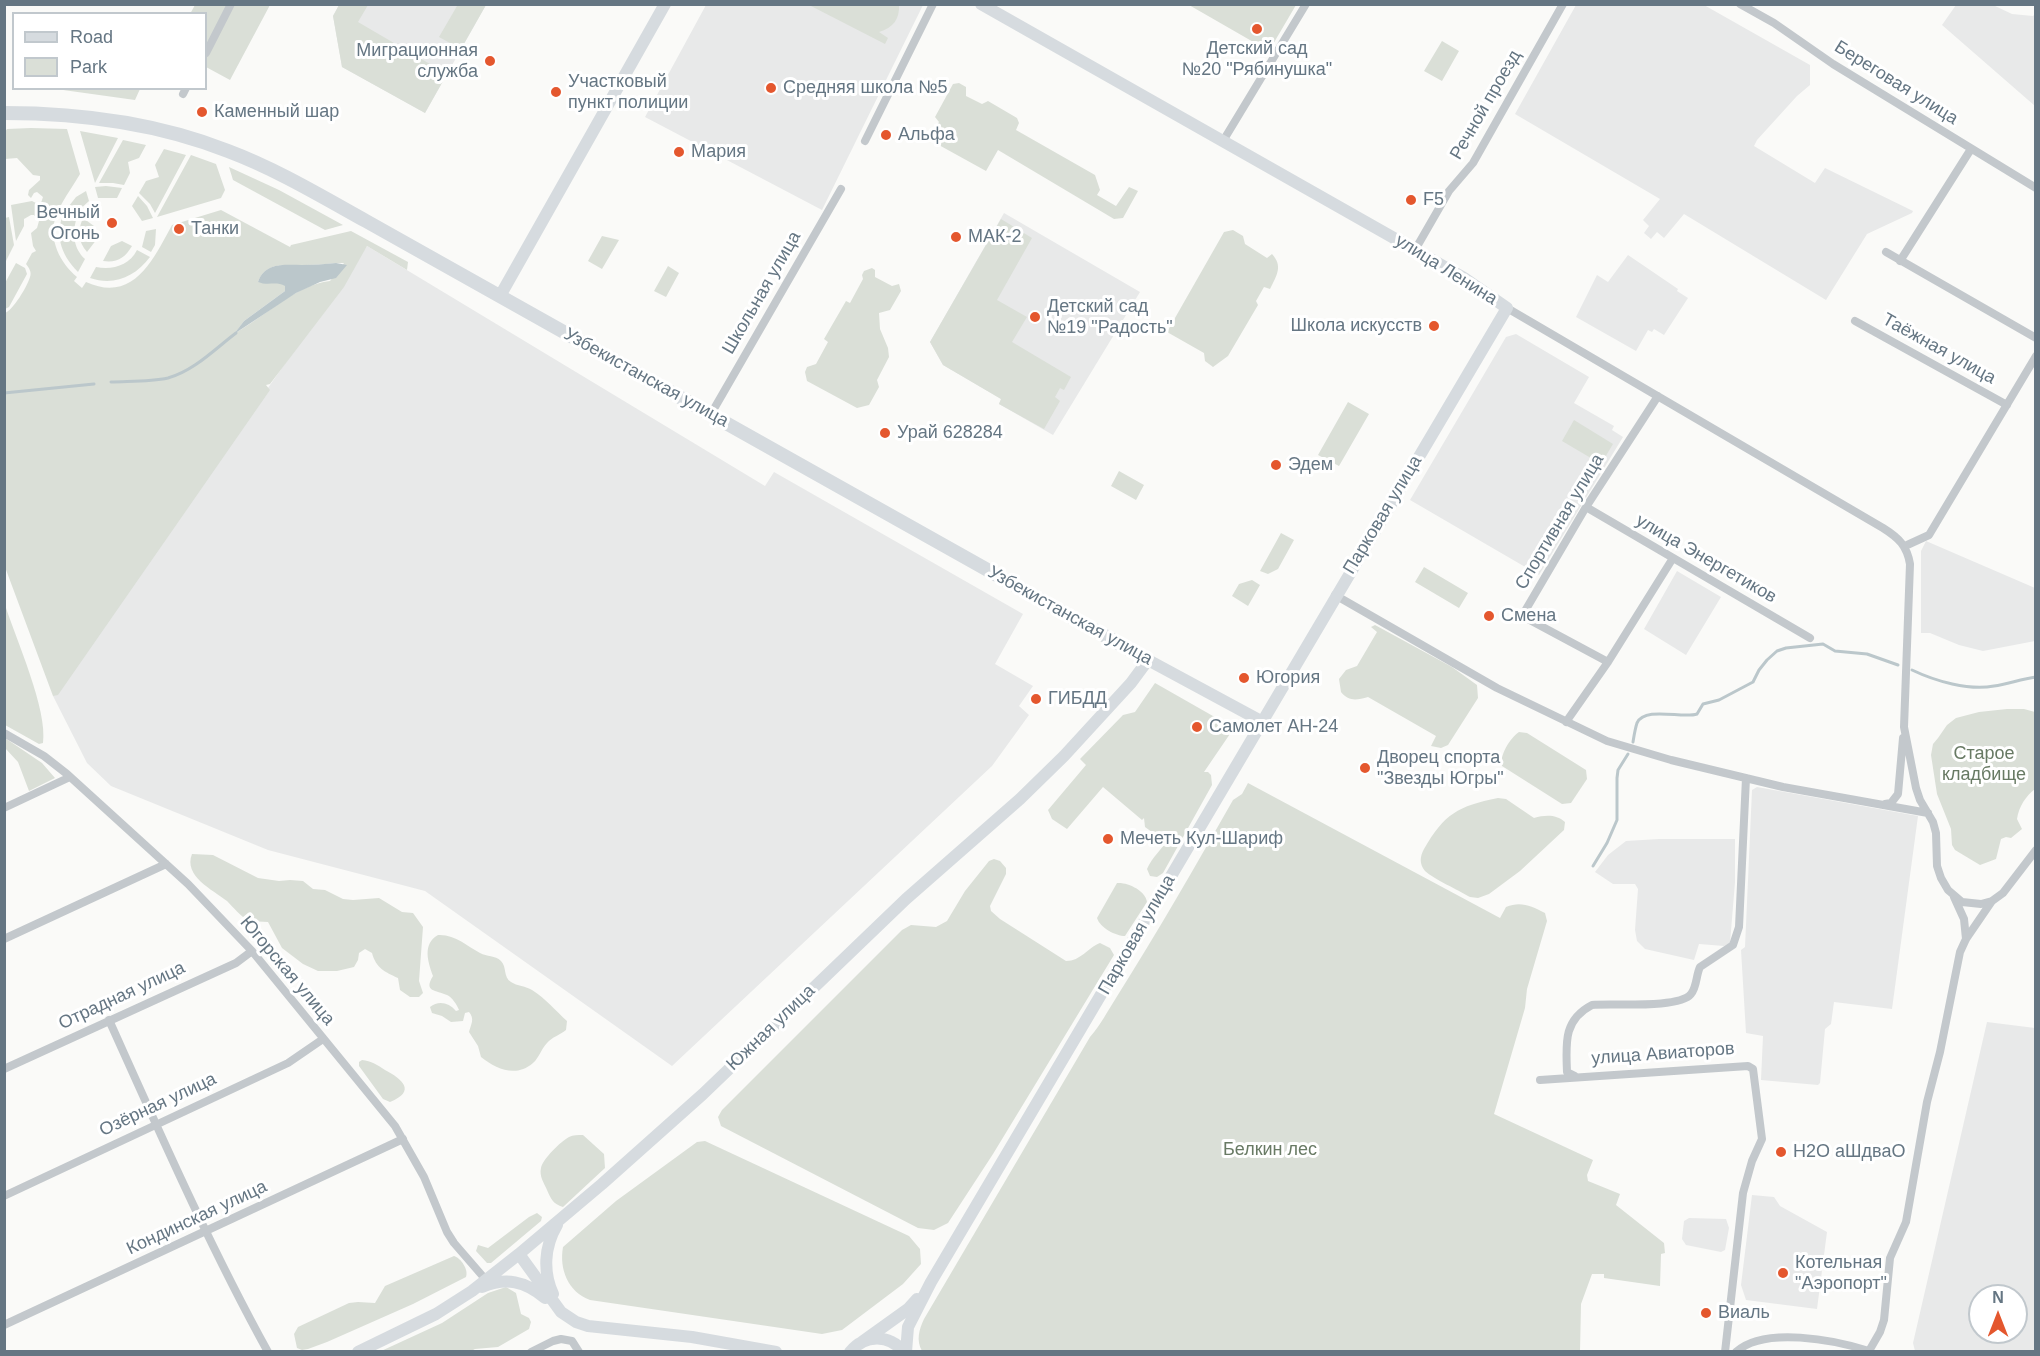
<!DOCTYPE html>
<meta charset="utf-8">
<style>
body{margin:0}
#map{position:relative;width:2040px;height:1356px;overflow:hidden;background:#fafaf8;font-family:Arial,sans-serif}
canvas{display:block}
.frame{position:absolute;inset:0;border:6px solid #657683;pointer-events:none}
.legend{position:absolute;left:12px;top:12px;width:195px;height:78px;box-sizing:border-box;background:#fff;border:2px solid #c1c8cd;margin:0;padding:8px 10px;list-style:none;font-size:18px;color:#657683}
.legend li{display:flex;align-items:center;gap:12px;height:30px}
.legend b{width:30px;border:2px solid #c1c8cd}
.north{position:absolute;left:1968px;top:1284px;width:60px;height:60px;box-sizing:border-box;background:#fff;border:2px solid #c1c8cd;border-radius:50%;rotate:0deg;font-size:16px;font-weight:700;line-height:24px;text-align:center;color:#657683}
.north::after{content:'';display:block;margin:auto;width:21px;height:27px;background:#e4572e;clip-path:polygon(50% 0,100% 100%,50% 72%,0 100%)}
</style>
<div id="map">
<canvas width="2040" height="1356"></canvas>
<div class="frame"></div>
<ul class="legend">
<li><b style="height:8px;background:#d6dbdf"></b>Road</li>
<li><b style="height:16px;background:#dadfd7"></b>Park</li>
</ul>
<div class="north">N</div>
</div>
<script>
const ctx = document.querySelector('canvas').getContext('2d');
ctx.lineJoin = 'round';
function fillPath(path, color) { ctx.fillStyle = color; ctx.fill(path, 'evenodd'); }
function trace(path, color, width, dash) { ctx.strokeStyle = color; ctx.lineWidth = width; ctx.lineCap = dash ? 'butt' : 'round'; ctx.setLineDash(dash || []); ctx.stroke(path); }
function drawText(font, color, halo, rows, align = 'center') {
  ctx.font = font + ' Arial,sans-serif'; ctx.lineWidth = 6; ctx.setLineDash([]); ctx.textBaseline = 'middle'; ctx.strokeStyle = halo; ctx.fillStyle = color; for (const [text, x, y, turn = 0] of rows) {
    ctx.save(); ctx.translate(x, y); ctx.rotate((+turn || 0) * Math.PI / 180); ctx.textAlign = isNaN(turn) ? turn : align; if (halo) ctx.strokeText(text, 0, 0); ctx.fillText(text, 0, 0); ctx.restore();
  }
}
const built = new Path2D(`
 M339,5H486L425,113L342,67L333,16Z
 M706,5H923L822,210L645,117Z
 M1576,5H1704L1810,65V85L1797,96L1757,140L1754,146L1815,183L1825,168L1913,211L1912,213L1867,234L1826,300L1684,214L1664,238L1657,232L1651,239L1644,233L1649,226L1643,220L1660,199L1515,114Z
 M1956,5H1993L2012,14L2033,16L2035,14V106L1942,25Z
 M1004,213L1140,292L1053,435L999,404L1001,399L943,365L930,342Z
 M367,246L765,486L774,472L1023,614L995,664L1033,686L1019,706L1029,715L992,766L672,1066L425,891L268,850L111,786L87,763L53,696Z
 M1628,255L1678,289L1677,291L1688,298L1664,335L1654,329L1652,332L1648,330L1636,351L1576,317L1597,275L1608,282Z
 M1516,334L1589,377L1574,403L1614,426L1612,430L1623,437L1539,575L1410,500L1506,337Z
 M1926,541L2035,588V641L1983,651L1959,645L1930,633H1921V551Z
 M1677,571L1721,597L1686,655L1644,629Z
 M1757,787L1918,816L1892,1009L1834,1002L1831,1024L1825,1029L1820,1083L1818,1085L1761,1080L1763,1036L1746,1033L1741,950L1745,947L1752,790Z
 M1659,839H1735V882L1730,943L1724,946L1699,944L1694,960L1645,949L1637,941L1635,930L1638,889L1635,884H1613L1595,872L1608,855L1626,841Z
 M1987,1022L2035,1028V1351H1915L1913,1343ZM1980,1296H2016V1332H1980Z
 M1752,1195L1774,1197L1780,1206L1827,1232L1817,1309L1746,1300L1741,1285Z
 M1689,1218L1726,1219L1729,1228L1725,1250L1721,1252L1686,1245L1682,1239L1684,1221Z`);
const green = new Path2D(`
 M899,4C900,19 893,28 879,32L888,38L885,44L809,5Z
 M195,5H270L230,80L206,67V14H190Z
 M339,5H368L358,22L447,74L425,113L342,67L333,16Z
 M455,5H486L461,49L439,37L457,6Z
 M1189,5H1296L1269,51Z
 M1442,41L1459,51L1442,81L1424,71Z
 M959,83L966,87V96L982,104L988,101L1017,118L1019,123L1016,130L1095,175L1100,190L1097,195L1116,206L1129,187L1138,191L1123,218L1114,219L998,150L986,171L928,139L939,122L935,117L953,84Z
 M56,89H140L135,100Z
 M31,128L67,129L80,174C72,188 60,203 55,219C49,240 60,263 77,277L74,281L82,288L86,282C134,304 154,258 172,225L221,210L290,247L291,245L351,231L408,262L407,270L367,246L344,287L270,384L266,385L270,390L58,695L53,696L5,567V313C13,310 27,287 30,277C32,272 29,268 26,264L32,253L36,251L33,246L31,233L37,228L39,221L34,215H31L24,219V226L16,241L11,205L32,201L38,204L41,203L43,197L37,192L34,193L31,198L28,195L29,190L40,180V176L33,175L17,158L5,159V132L7,129ZM336,263H344L330,281C295,285 266,316 235,333L244,321L285,291L286,286L281,283L258,282C266,260 288,266 306,265C316,265 326,264 336,263Z
 M80,131L118,138L95,183Z
 M123,140L146,145L139,158L128,162L130,173L124,185L113,183H99Z
 M164,149L186,155L155,213L150,204L139,193L146,181L159,177L155,165Z
 M191,155L216,164L225,190L221,198L157,217Z
 M229,167L279,190L343,225L325,230L233,180Z
 M106,186L122,188L117,198H98L95,187Z
 M86,191L89,201L77,212L69,206L76,197Z
 M138,196L147,206L153,218L142,221L132,206Z
 M65,210L77,217C72,232 73,248 85,259L78,272C60,254 54,233 65,210Z
 M9,217L14,245L5,263V218Z
 M83,218L94,226L97,239L87,252C78,241 77,232 83,218Z
 M1001,219L1032,238L997,300L1027,317L1012,342L1071,377L1064,390L1060,388L1055,397L1060,401L1044,429L999,404L1001,399L943,365L930,342Z
 M156,229L155,245L151,252L142,247L146,231Z
 M1233,230L1243,236L1245,244L1267,258L1272,254C1283,266 1277,275 1270,289L1264,287L1256,301L1258,305L1228,356L1213,367L1205,361L1204,353L1167,332L1224,232Z
 M602,236L619,240L602,269L588,261Z
 M122,241L132,246C125,258 117,263 103,261L111,246Z
 M137,250L150,257C135,277 114,286 90,278L96,267C112,270 129,266 137,250Z
 M16,263L25,268L27,274L9,307L5,309V283Z
 M668,266L679,273L666,297L654,291Z
 M872,268L875,270V277L892,286L899,284L901,291L890,310L879,313L880,329L888,348L889,357L877,380L879,387L869,405L857,408L807,381L805,372L807,367L816,364L828,342L824,339L846,301L850,303L863,279L862,275L864,271Z
 M1348,402L1369,414L1339,466L1318,455Z
 M1574,420L1613,444L1601,464L1562,441Z
 M1119,471L1144,485L1136,500L1111,486Z
 M1281,533L1294,540L1278,569L1268,574L1260,571Z
 M1424,567L1468,593L1459,608L1415,582Z
 M1252,580L1260,585L1248,606L1232,596L1239,584Z
 M5,605C16,639 48,710 43,743L39,744L5,725Z
 M1375,625L1452,667L1477,685L1478,698L1448,745L1441,748L1431,746L1436,736L1368,697C1357,700 1349,702 1341,692L1339,679L1346,670L1357,666L1377,632L1371,627Z
 M1155,683L1234,728L1204,772H1208L1211,775L1212,785L1163,873L1157,877L1150,876L1147,869C1152,857 1163,848 1170,837L1156,835L1145,827L1144,818L1142,820L1103,787L1067,829L1052,819L1048,810L1086,765L1080,759L1123,715L1135,712Z
 M2007,709H2024L2035,712V789C2026,796 2019,806 2017,819L2022,829L2011,838L2006,837L2001,839L1996,859L1980,865L1955,850L1952,845L1951,829L1937,794L1931,755L1933,744L1938,738L1947,725L1956,718L1979,712Z
 M1519,732L1527,733L1586,770L1587,779L1571,803L1562,804L1502,766C1499,756 1510,738 1519,732Z
 M5,738L42,763L55,778L29,791L18,762L5,748Z
 M1248,783L1500,918L1506,907C1521,901 1531,906 1545,913L1547,921L1527,989L1525,1008L1494,1114L1593,1160L1587,1175L1588,1181L1620,1194L1616,1205L1664,1243L1665,1253L1661,1254L1660,1286L1604,1278V1274H1592L1581,1304L1580,1351H922C916,1340 919,1330 924,1319L1090,1037C1101,1024 1107,1012 1116,998C1157,933 1195,867 1233,800L1242,794Z
 M1498,798L1506,799L1534,818C1545,815 1556,814 1565,822L1564,830L1520,871L1489,894L1478,898L1470,897C1458,890 1434,879 1425,871C1419,864 1420,856 1424,849C1444,814 1458,806 1498,798Z
 M192,854L213,855L258,878L279,881L290,880L303,881L313,889L325,890L343,899L353,900L379,898L402,912L413,913L423,927L419,981L423,993L419,997H410L400,990L398,978C385,972 376,968 372,953L365,949L359,953L358,960L354,967L337,971H318L303,964L282,948L268,922L249,921C240,916 234,908 227,901C213,890 183,876 192,854Z
 M994,859L1000,861L1006,868V874L990,906L991,911L1000,919L1066,961C1081,961 1087,948 1100,943L1110,948L1114,955L993,1154L948,1223L934,1230L918,1228L721,1126L718,1117L722,1110L902,930L911,925L936,927L947,921L965,891L989,861Z
 M1117,883C1128,882 1146,891 1147,902L1125,936C1116,936 1100,928 1097,918Z
 M438,935C455,934 467,946 480,953C487,957 495,955 501,961C507,967 503,977 511,982C517,986 526,986 532,990C545,998 556,1011 567,1021L566,1030C560,1035 552,1037 547,1043C541,1049 539,1058 533,1063C516,1078 496,1069 481,1057L478,1046L469,1032C471,1024 475,1019 469,1012L465,1013L463,1021L451,1022L442,1016L432,1013L430,1007C439,1000 449,1003 456,1011L459,1010C457,1005 452,997 447,995C436,990 423,992 433,976C428,962 422,944 438,935Z
 M362,1060C371,1061 378,1065 385,1070C402,1079 417,1091 390,1102L383,1099L359,1066V1062Z
 M583,1135L604,1154L605,1168L563,1207C553,1204 551,1199 547,1190C544,1183 539,1176 541,1168C542,1160 561,1141 569,1137C573,1135 578,1135 583,1135Z
 M705,1141L909,1236L920,1249L921,1264L903,1284L842,1330L822,1334L590,1300C568,1292 559,1269 563,1247L616,1201L697,1142Z
 M537,1213L542,1217L541,1221L491,1263H487L476,1251L478,1245L488,1248L529,1217Z
 M454,1256C461,1258 469,1270 466,1277L413,1304L327,1342L308,1349L302,1350L297,1348L294,1334L298,1327L349,1303L358,1302L375,1303L385,1286Z
 M506,1287L516,1293L521,1314L529,1318L531,1322L529,1329L498,1347L475,1349L469,1352H379L442,1323L488,1293Z`);
const water = new Path2D(`
 M336,263L347,265L336,278L320,282L296,293L234,334L244,321L285,291V286C277,281 267,286 258,282C265,262 285,265 302,265C313,265 325,264 336,263Z`);
const stream = new Path2D(`
 M111,382C129,381 150,382 168,378C194,371 216,348 236,333
 M4,393L94,384
 M1912,670C1935,681 1969,691 1994,686C2008,684 2021,679 2036,677
 M1633,742C1634,736 1635,729 1637,723C1645,706 1683,719 1697,714L1703,704L1719,700L1753,682L1759,670L1767,660L1777,651L1786,648L1823,644L1835,651L1867,654L1898,665
 M1593,866L1607,843L1617,820V778L1618,770L1628,754`);
const street = new Path2D(`
 M1740,4L1774,23L1833,64L2036,188
 M206,53L231,4
 M183,94L186,88
 M865,141L933,4
 M1223,141L1306,4
 M1415,250L1449,191L1473,163L1563,4
 M1886,252L2036,338
 M1900,261L1971,149
 M1507,308L1883,528C1899,538 1907,546 1910,564L1904,727L1916,788L1920,800L1933,822L1936,833L1937,866L1941,878L1948,890L1962,902L1981,904L1992,901L2003,893L2036,850
 M1855,321L2007,405
 M711,414L841,189
 M1586,507L1810,638
 M1905,546L1929,535L2036,356
 M1335,595L1497,688L1607,741L1671,760L1783,787L1928,813
 M1608,662L1526,618L1525,611L1586,507L1658,396
 M1566,722L1608,662L1673,558
 M4,733L44,756L67,774L188,884L252,951L395,1126L424,1177L447,1232L454,1243L486,1280
 M1885,804L1891,803L1898,794L1903,738
 M4,808L70,777
 M1954,897L1964,919L1966,939
 M4,939L166,864
 M109,1020C159,1131 209,1245 268,1352
 M4,1069L236,963L252,951
 M1575,1076L1567,1072C1566,1044 1563,1020 1592,1005C1612,1003 1679,1009 1691,994C1697,987 1696,975 1700,967L1733,945L1739,927L1746,778
 M1540,1080L1748,1066L1753,1069L1762,1139L1752,1161L1743,1193L1725,1352
 M4,1196L288,1063L323,1039
 M4,1325L403,1139
 M531,1352L553,1341L561,1339L572,1341L579,1352
 M1736,1352C1764,1326 1835,1340 1869,1351L1880,1332L1884,1320L1890,1258L1906,1222L1927,1102L1940,1052L1960,952L1966,939L1992,901`);
const secondary = new Path2D(`
 M500,296L665,4
 M519,1254L561,1312L576,1322L588,1326L692,1337L776,1352
 M482,1287C506,1277 525,1281 545,1298
 M553,1294C543,1272 544,1247 557,1225
 M862,1342L908,1309L917,1299
 M358,1352L436,1314L472,1291L519,1254L602,1184L703,1094L906,899L1020,799L1064,756L1131,683L1148,660L1261,721
 M850,1352C865,1334 889,1334 904,1352
 M906,1352L908,1327L931,1282L1507,308L1464,278L1415,250L981,4`);
const primary = new Path2D(`
 M4,113C81,113 157,123 228,151C276,169 321,196 366,221L1148,660`);
const markers = [
 [1257,29,6,"#e4572e"],
 [490,61,6,"#e4572e"],
 [771,88,6,"#e4572e"],
 [556,92,6,"#e4572e"],
 [202,112,6,"#e4572e"],
 [886,135,6,"#e4572e"],
 [679,152,6,"#e4572e"],
 [1411,200,6,"#e4572e"],
 [112,223,6,"#e4572e"],
 [179,229,6,"#e4572e"],
 [956,237,6,"#e4572e"],
 [1035,317,6,"#e4572e"],
 [1434,326,6,"#e4572e"],
 [885,433,6,"#e4572e"],
 [1276,465,6,"#e4572e"],
 [1489,616,6,"#e4572e"],
 [1244,678,6,"#e4572e"],
 [1036,699,6,"#e4572e"],
 [1197,727,6,"#e4572e"],
 [1365,768,6,"#e4572e"],
 [1108,839,6,"#e4572e"],
 [1781,1152,6,"#e4572e"],
 [1783,1273,6,"#e4572e"],
 [1706,1313,6,"#e4572e"]
];
const poiNames = [
 ["Детский сад",1257,49,"center"],
 ["№20 \"Рябинушка\"",1257,70,"center"],
 ["Миграционная",478,51,"right"],
 ["служба",478,72,"right"],
 ["Участковый",568,82],
 ["пункт полиции",568,103],
 ["Средняя школа №5",783,88],
 ["Каменный шар",214,112],
 ["Альфа",898,135],
 ["Мария",691,152],
 ["F5",1423,200],
 ["Вечный",100,213,"right"],
 ["Огонь",100,234,"right"],
 ["Танки",191,229],
 ["МАК-2",968,237],
 ["Детский сад",1047,307],
 ["№19 \"Радость\"",1047,328],
 ["Школа искусств",1422,326,"right"],
 ["Урай 628284",897,433],
 ["Эдем",1288,465],
 ["Смена",1501,616],
 ["Югория",1256,678],
 ["ГИБДД",1048,699],
 ["Самолет АН-24",1209,727],
 ["Дворец спорта",1377,758],
 ["\"Звезды Югры\"",1377,779],
 ["Мечеть Кул-Шариф",1120,839],
 ["H2O аШдваО",1793,1152],
 ["Котельная",1795,1263],
 ["\"Аэропорт\"",1795,1284],
 ["Виаль",1718,1313]
];
const streetNames = [
 ["Береговая улица",1896,83,32],
 ["Речной проезд",1486,105,-60],
 ["улица Ленина",1446,270,32],
 ["Школьная улица",762,293,-60],
 ["Таёжная улица",1939,349,29],
 ["Узбекистанская улица",646,378,29],
 ["Парковая улица",1383,515,-59],
 ["Спортивная улица",1560,522,-59],
 ["улица Энергетиков",1706,559,30],
 ["Узбекистанская улица",1070,616,29],
 ["Парковая улица",1137,935,-60],
 ["Югорская улица",287,971,50],
 ["Отрадная улица",122,996,-25],
 ["Южная улица",771,1028,-44],
 ["улица Авиаторов",1663,1054,-4],
 ["Озёрная улица",158,1105,-25],
 ["Кондинская улица",197,1218,-25]
];
const parkNames = [
 ["Старое",1984,754],
 ["кладбище",1984,775],
 ["Белкин лес",1270,1150]
];
fillPath(built, '#e8e9e9');
fillPath(green, '#dadfd7');
fillPath(water, '#bbc7cb');
trace(stream, '#bbc7cb', 3);
trace(street, '#c3c8cc', 8);
trace(secondary, '#d6dbdf', 12);
trace(primary, '#d6dbdf', 14);
for (const [x, y, r, color] of markers) { const dot = new Path2D(); dot.arc(x, y, r, 0, 2 * Math.PI); ctx.fillStyle = color; ctx.fill(dot); trace(dot, '#fff', 2); }
drawText('18px', '#657683', '#fff', poiNames, 'left');
drawText('18px', '#657683', '#fff', streetNames);
drawText('18px', '#687a64', '#fff', parkNames);
</script>
